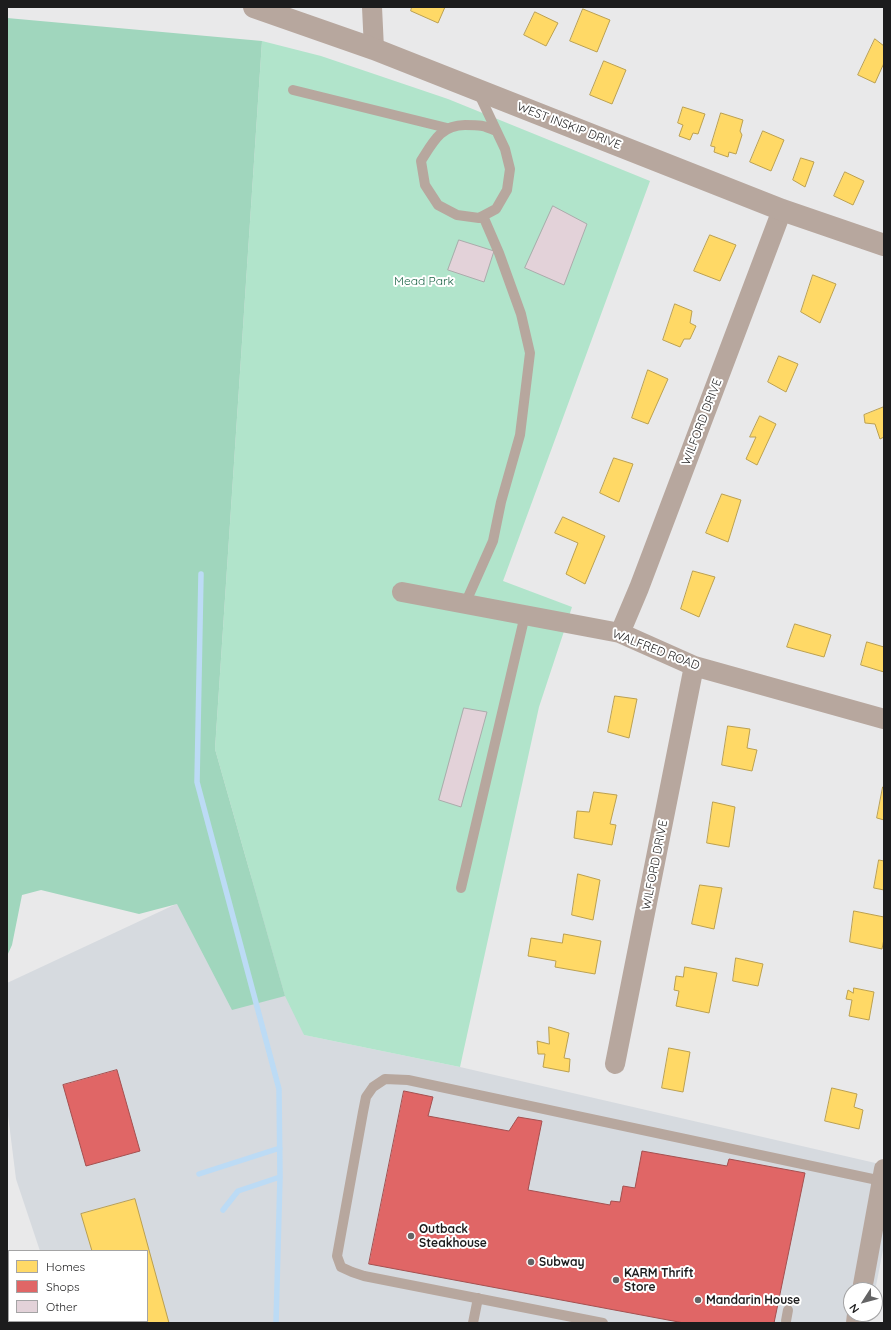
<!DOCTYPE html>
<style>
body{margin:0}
#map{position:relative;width:891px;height:1330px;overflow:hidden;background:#e9e9ea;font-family:Quicksand,sans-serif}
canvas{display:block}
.frame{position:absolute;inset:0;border:8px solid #1c1c1d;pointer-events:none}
.legend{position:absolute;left:8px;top:1250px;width:140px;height:72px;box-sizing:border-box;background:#fff;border:1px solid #a4a4a5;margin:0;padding:5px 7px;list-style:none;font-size:12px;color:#1c1c1d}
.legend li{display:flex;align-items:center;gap:8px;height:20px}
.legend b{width:20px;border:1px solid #a4a4a5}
.north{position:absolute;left:843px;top:1282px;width:40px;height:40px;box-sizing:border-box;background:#fff;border:1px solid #a4a4a5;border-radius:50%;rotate:234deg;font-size:11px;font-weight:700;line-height:16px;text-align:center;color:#1c1c1d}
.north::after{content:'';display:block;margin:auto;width:14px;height:18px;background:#646465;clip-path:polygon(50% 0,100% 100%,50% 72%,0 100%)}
</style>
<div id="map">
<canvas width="891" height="1330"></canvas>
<div class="frame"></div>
<ul class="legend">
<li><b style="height:11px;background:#ffd966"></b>Homes</li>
<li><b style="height:11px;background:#e06666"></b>Shops</li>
<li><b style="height:11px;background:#e3d2d9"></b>Other</li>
</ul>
<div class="north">N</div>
</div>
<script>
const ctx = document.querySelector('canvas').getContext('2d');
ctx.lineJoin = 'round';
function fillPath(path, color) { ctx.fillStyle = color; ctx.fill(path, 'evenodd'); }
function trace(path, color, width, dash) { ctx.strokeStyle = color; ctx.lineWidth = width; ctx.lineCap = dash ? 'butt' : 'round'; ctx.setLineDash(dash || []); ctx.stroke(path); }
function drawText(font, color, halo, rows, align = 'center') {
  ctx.font = font + ' Quicksand,sans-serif'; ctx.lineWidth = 4; ctx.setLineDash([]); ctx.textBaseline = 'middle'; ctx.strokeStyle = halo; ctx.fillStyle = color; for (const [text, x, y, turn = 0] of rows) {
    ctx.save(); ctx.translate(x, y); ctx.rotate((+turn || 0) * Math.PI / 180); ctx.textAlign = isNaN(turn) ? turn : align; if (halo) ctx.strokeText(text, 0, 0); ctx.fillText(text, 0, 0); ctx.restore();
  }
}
const built = new Path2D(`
 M249,870L304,1035L460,1067L884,1165V1245L875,1291L851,1290V1314H870L869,1323H64L63,1321H147V1251H40L16,1179L7,1107V983Z`);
const green = new Path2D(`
 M262,41L321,56L448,99L650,181L503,581L572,607L539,707L460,1067L304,1035L285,996L215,749Z`);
const forest = new Path2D(`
 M7,18L262,41L215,749L285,996L232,1010L177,904L139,914L41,890L22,895L12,945L7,956Z`);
const homes = new Path2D(`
 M412,7H445L438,23L411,11Z
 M583,9L610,20L597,52L570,41Z
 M535,12L558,23L546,46L524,35Z
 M875,39L884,46V63L875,83L858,75Z
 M604,61L626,70L612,104L590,95Z
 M683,107L705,114L698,134L693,133L690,140L679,136L683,125L678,123Z
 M721,113L743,120L740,131L742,135L736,154L729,152L728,157L714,152L715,147L711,146Z
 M763,131L784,140L771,171L750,162Z
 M801,158L814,162L805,187L793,180Z
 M845,172L864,181L853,205L834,196Z
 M710,235L736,245L720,281L694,271Z
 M813,275L836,284L820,323L801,312Z
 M675,304L692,311L690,323L696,326L690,339H684L680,347L663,340Z
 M779,356L798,364L786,392L768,382Z
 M648,370L668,379L648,424L632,418Z
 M884,407V437L880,439L875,424L865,423L864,415Z
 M760,416L776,424L757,465L746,459L756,437H750Z
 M614,458L633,464L619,502L600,493Z
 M722,494L741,500L728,542L706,533Z
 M563,517L605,536L585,584L566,574L578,543L555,533Z
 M693,571L715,577L699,617L681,609Z
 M795,624L831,635L824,657L787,647Z
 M867,642L884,647V672L861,665Z
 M615,696L637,699L629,738L608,732Z
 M728,726L750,729L747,748L757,750L752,771L722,765Z
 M883,787H884V820L877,818Z
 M594,792L617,795L610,824L616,825L612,845L574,838L577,811L589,812Z
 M713,802L735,807L729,847L707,843Z
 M879,860L884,861V890L874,888Z
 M578,874L600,880L593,920L572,915Z
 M700,885L722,888L714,929L692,924Z
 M854,911L884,917V939L882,949L850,942Z
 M564,934L601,941L595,974L555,967L556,961L528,956L531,938L562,943Z
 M736,958L763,964L758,986L733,981Z
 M685,967L717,973L709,1013L676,1006L679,991L674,990L676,976L683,977Z
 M854,988L874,992L869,1020L849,1016L852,1000L846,999L848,990L853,993Z
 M549,1027L569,1033L564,1058L570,1059L569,1072L543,1067L545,1054H538L537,1041L549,1044Z
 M669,1048L690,1052L683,1092L662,1088Z
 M832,1088L857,1094L854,1107L863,1110L859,1129L825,1121Z
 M135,1199L169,1323H112L111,1321H147V1251H92L81,1214Z`);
const shops = new Path2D(`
 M117,1070L140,1151L86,1166L63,1085Z
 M404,1091L433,1097L428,1116L509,1131L518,1117L542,1121L528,1190L610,1205L611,1201L620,1202L623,1186L635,1188L642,1151L727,1166L729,1159L805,1173L774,1323H684L369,1264Z`);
const stream = new Path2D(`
 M201,574L197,782L279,1089L280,1177L276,1323
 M199,1174L280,1148
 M223,1210L238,1191L280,1177`);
const building = new Path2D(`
 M553,206L587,224L564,285L525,268Z
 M459,240L494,251L484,282L448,270Z
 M464,708L487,712L461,807L439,800Z`);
const service = new Path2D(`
 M293,90L447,128
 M478,92L505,149L510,169L507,190L496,209L479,218L457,215L438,205L425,185L421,161C433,142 441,125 465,125C480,125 483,125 496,131
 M465,604L493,541L501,502L520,435L530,353L521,314L499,253L483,216
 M461,888L525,615
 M786,1321L788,1310
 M473,1323L478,1298
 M603,1323L364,1276L352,1272L341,1267L337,1256L363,1112L366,1097L373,1087L385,1079L408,1080L882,1181`);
const minor = new Path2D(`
 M372,7L374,49
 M402,592L620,633L694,666L884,719
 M620,633L639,588L782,210
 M615,1064L694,666
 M862,1290L884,1169
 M856,1323L857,1314`);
const tertiary = new Path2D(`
 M254,7L374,49L782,210L884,245`);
const motorway = new Path2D(`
 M7,1298L9,1304
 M15,1321L16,1323`);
const markers = [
 [411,1236,4,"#646465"],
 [531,1262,4,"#646465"],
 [616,1280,4,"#646465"],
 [698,1300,4,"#646465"]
];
const streetNames = [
 ["WEST INSKIP DRIVE",569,126,21],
 ["WILFORD DRIVE",702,422,-69],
 ["WALFRED ROAD",656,650,21],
 ["WILFORD DRIVE",655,865,-79]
];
const parkNames = [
 ["Mead Park",424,281]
];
const poiNames = [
 ["Outback",419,1229],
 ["Steakhouse",419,1243],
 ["Subway",539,1262],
 ["KARM Thrift",624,1273],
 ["Store",624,1287],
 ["Mandarin House",706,1300]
];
fillPath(built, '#d6dadf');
fillPath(green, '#b1e4cb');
fillPath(forest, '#a0d6bd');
fillPath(homes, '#ffd966');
trace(homes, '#bba050', 1);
fillPath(shops, '#e06666');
trace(shops, '#a55050', 1);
trace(stream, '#bcdbf5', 5.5);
fillPath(building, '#e3d2d9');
trace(building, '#ababab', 1);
trace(service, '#b7a79e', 10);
trace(minor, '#b7a79e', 20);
trace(tertiary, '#b7a79e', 22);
trace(motorway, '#b9aea9', 22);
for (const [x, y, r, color] of markers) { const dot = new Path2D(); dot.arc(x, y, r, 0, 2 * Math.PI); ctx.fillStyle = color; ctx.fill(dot); trace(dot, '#fff', 1.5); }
drawText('12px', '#1c1c1d', '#fff', streetNames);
drawText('12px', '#1e6648', '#fff', parkNames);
drawText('bold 12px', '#1c1c1d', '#fff', poiNames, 'left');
</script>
